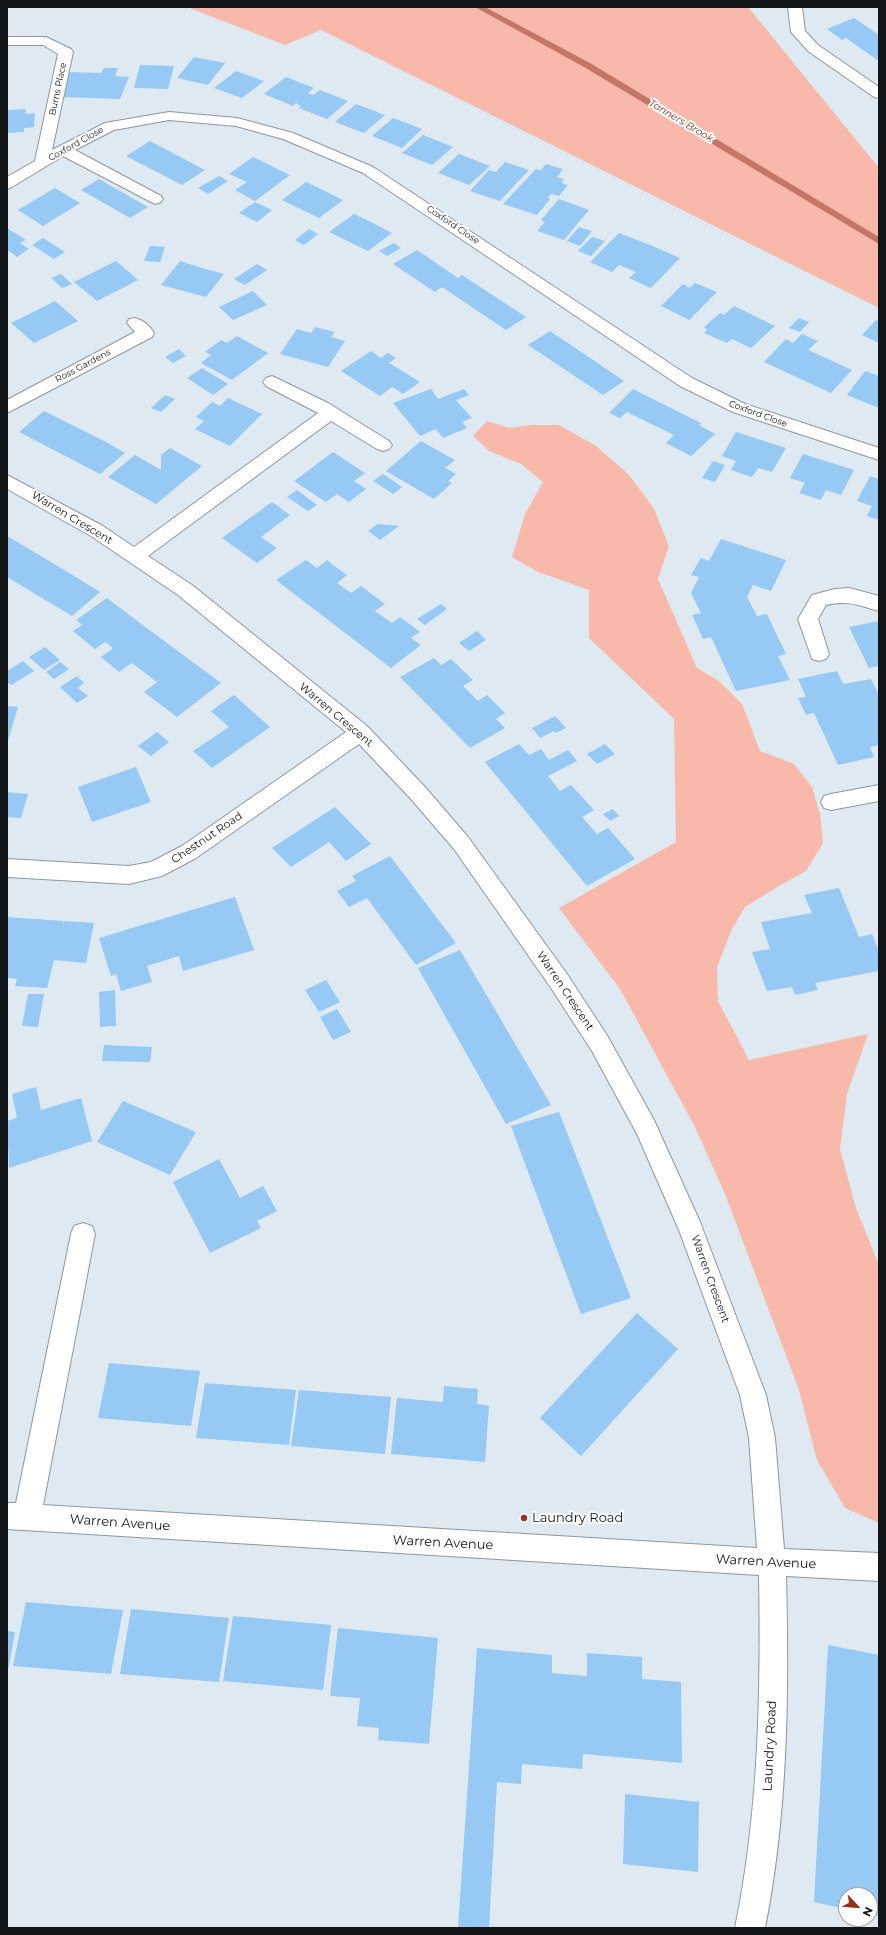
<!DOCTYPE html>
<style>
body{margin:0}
#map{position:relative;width:886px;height:1935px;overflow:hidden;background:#dfe9f2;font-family:Montserrat,sans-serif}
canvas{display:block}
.frame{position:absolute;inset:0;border:8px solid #121619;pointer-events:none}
.north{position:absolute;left:838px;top:1887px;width:40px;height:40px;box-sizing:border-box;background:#fff;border:1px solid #a0a2a3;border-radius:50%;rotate:116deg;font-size:11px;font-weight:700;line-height:16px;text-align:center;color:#121619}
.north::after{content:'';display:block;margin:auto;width:14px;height:18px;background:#99301b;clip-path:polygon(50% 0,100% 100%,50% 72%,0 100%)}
</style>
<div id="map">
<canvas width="886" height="1935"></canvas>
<div class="frame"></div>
<div class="north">N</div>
</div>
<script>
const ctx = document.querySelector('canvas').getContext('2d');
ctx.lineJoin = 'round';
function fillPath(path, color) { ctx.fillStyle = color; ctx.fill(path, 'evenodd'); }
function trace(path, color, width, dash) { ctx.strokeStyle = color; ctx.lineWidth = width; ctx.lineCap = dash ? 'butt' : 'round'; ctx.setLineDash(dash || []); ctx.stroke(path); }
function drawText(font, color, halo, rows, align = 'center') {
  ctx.font = font + ' Montserrat,sans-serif'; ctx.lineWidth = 4; ctx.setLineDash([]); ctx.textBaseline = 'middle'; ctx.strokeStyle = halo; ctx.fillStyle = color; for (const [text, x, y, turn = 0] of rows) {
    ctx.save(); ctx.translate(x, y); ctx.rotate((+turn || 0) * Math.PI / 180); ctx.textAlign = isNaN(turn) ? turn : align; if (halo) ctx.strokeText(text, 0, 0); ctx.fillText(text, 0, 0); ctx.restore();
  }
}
const green = new Path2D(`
 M187,7H748L879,168V308L321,30L285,45Z
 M487,421L510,428L530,425H559L596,446L628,474L653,507L669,546L658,579L697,668L719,681L742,704L760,751L794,764L812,787L820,814L823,843L806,871L779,886L745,907L731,931L717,967L718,1001L749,1060L868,1034L847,1094L840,1149L856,1208L879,1265V1523L845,1508L817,1460L799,1390L725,1194L695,1127L620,989L559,908L676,842L674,719L589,638V590L538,572L512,557L525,514L543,482L521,464L489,451L473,436Z`);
const stream = new Path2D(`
 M475,7H485L590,63L879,237V244L584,67Z`);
const building = new Path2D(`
 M854,18L879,35V61L846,38L842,40L827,29Z
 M194,57L225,63L208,85L177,78Z
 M140,65L174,66L168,89L134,88Z
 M104,68H118L115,76L129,77L120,99L61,97L60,92L69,72L101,73Z
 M236,71L264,81L242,98L214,88Z
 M286,77L314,88L308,93L313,95L320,90L348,101L327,119L299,108L301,106L296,103L293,106L264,94Z
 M356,104L385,115L364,133L335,122Z
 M26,109L25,114L35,113L34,127L24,128V132L7,133V110Z
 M393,118L422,129L402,148L372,136Z
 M423,135L453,147L432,165L402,153Z
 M150,141L205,170L182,185L126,156Z
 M459,154L490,166L469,185L438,173Z
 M253,157L290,175L255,201L235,190L247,182L229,174Z
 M505,162L529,170L500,201L470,191L489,170L496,172Z
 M546,164L563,169L557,177L564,179L561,183L568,185L559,196L551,194L548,198L550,199L537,215L503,204L536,169L541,170Z
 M219,176L228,181L208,194L198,188Z
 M99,179L148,207L130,218L81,190Z
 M306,182L325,191L343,200L319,218L282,200Z
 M55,188L80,203L43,226L18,210Z
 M559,199L589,210L564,240L537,231L545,222L541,220Z
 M255,202L272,210L257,222L239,213Z
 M354,214L373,223L392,233L368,251L329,232Z
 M579,227L592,231L580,246L567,241Z
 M7,228L26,240L20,243L29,249L17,257L9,251L7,253Z
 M309,229L318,234L304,245L295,240Z
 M619,233L650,245L680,258L651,288L629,278L636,272L619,265L612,272L590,262Z
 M592,237L605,241L591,256L578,251Z
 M43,238L65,252L54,259L32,245Z
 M394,243L401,248L387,256L379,251Z
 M150,246L165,247L160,262L144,261Z
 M417,250L458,278L462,275L526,317L506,330L442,287L435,292L393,264Z
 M116,261L138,280L97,301L74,282Z
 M180,261L202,268L224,274L206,297L161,285Z
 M257,264L267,270L245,285L234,279Z
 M61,274L72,284L62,288L51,278Z
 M695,283L717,292L689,320L661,306L683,284L690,288Z
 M253,291L267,305L233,320L219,307Z
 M55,301L78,321L34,343L11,323Z
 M734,306L775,326L751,348L732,339L727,343L704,333L707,330L704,327L720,313L724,315Z
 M799,318L809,322L800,332L789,328Z
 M876,320L879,321V343L862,335Z
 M315,327L335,332L331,337L345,341L328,367L280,354L297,329L311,333Z
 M550,331L599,364L624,381L603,395L528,345Z
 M802,334L818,341L808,350L852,370L831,393L764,362L786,339L793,343Z
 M237,336L268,353L232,380L201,363L211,355L205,352L221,340L227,343Z
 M179,349L186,356L173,363L165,357Z
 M371,351L381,358L388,353L396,358L389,363L420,382L403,394L392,387L380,396L341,371Z
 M202,368L228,384L213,395L187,378Z
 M865,371L879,376V408L847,395Z
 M431,389L438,399L464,389L469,395L456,400L472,418L462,422L467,428L443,438L436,429L420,436L393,403Z
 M633,389L701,423L699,425L715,434L691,456L666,443L674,435L627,412L620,418L609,413Z
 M165,395L175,399L161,412L151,408Z
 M228,398L262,414L230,446L195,429L204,421L196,417L212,402L220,406Z
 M44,411L106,442L125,453L100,474L19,432Z
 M736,432L786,448L772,472L758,468L752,477L731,470L736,461L722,456Z
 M421,441L455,460L445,468L456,474L448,481L452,483L434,499L386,471Z
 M170,448L202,466L156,504L108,477L135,455L161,470V455Z
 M333,452L365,473L354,481L366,489L349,502L337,494L326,502L294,481Z
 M803,454L854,470L841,495L826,490L821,500L799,493L805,483L790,478Z
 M713,461L725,465L715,482L702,478Z
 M383,474L402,487L393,494L373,481Z
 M870,476L879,479V520L867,516L872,506L857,501Z
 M297,490L317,505L308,511L287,497Z
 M272,502L290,515L261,537L277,548L257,563L222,538Z
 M378,524L399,526L380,540L368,531Z
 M7,536L61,568L100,592L72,616L7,577Z
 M721,539L786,560L771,591L753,585L747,597L757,616L767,614L786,654L778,656L790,680L736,691L711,637L703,639L692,615L701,613L691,593L699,577L691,575L701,558L709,561Z
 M306,560L317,568L327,560L334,566L347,575L337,583L351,593L361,586L385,604L375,611L392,623L400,617L420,632L411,638L421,645L391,668L276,580Z
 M107,598L144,626L221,683L177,717L144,692L157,682L132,663L119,672L101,657L113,648L105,642L95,649L73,631L82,625L76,620Z
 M441,604L447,609L425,625L417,619Z
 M879,621V666L869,668L849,627Z
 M477,631L486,640L469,651L459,643Z
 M45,647L60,660L44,670L29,657Z
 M434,658L441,665L451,659L473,680L463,686L478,701L487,695L505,713L496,719L505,728L470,748L400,677Z
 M23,661L34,671L11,685L7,682V671Z
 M60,662L69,669L54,679L46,672Z
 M837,671L843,684L871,679L879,695V745L870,747L874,757L838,765L814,713L806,715L798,698L806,697L798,679Z
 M77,676L84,683L78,688L88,696L77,703L60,687Z
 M234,695L270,727L212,768L193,751L229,727L211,711Z
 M7,706L18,707L7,744Z
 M555,716L566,728L556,733L554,731L540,738L532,728Z
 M157,732L169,742L151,756L138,746Z
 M519,744L529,755L541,749L549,760L568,750L577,761L548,776L560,791L571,785L594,810L582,817L597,834L608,828L635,859L587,886L485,762Z
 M605,744L615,754L597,764L587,754Z
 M136,767L151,802L92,822L78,787Z
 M7,792L28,794L21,818L7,817Z
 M335,807L371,844L346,861L329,842L291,867L272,848Z
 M613,809L619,816L610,821L603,814Z
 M390,856L456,943L416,965L367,898L349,907L337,891L356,881L352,876Z
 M839,888L859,937L872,934L879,952V971L815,983L818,990L795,995L792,987L767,991L752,952L770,949L761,922L812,913L804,895Z
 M235,897L254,950L183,971L179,956L147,966L152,982L121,991L116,974L111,976L99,938Z
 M7,917L63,921V926L64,921L94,923L86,963L54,960L47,988L15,986L17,979L7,978Z
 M460,950L551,1105L506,1124L418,968Z
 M326,980L340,1002L319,1012L305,990Z
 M115,990L116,1026L100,1027L99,992Z
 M28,994H44L38,1027L22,1026Z
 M337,1009L351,1032L333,1040L320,1017Z
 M104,1045L152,1047L150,1062L102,1061Z
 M36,1087L41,1110L81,1098L92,1141L9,1168L7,1121L17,1118L12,1094Z
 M123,1101L196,1132L170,1175L97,1142Z
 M559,1112L631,1298L581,1314L511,1126Z
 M219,1159L240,1198L263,1186L277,1211L257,1221L261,1228L210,1253L173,1182Z
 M637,1313L678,1349L581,1456L540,1418Z
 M109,1363L200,1371L191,1426L98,1418Z
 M205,1383L296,1390L289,1445L196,1438Z
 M444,1386L478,1389L477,1404L489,1406L485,1462L391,1454L397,1398L443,1402Z
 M299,1390L391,1397L385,1454L291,1446Z
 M26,1602L123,1610L111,1674L13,1666Z
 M131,1609L229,1618L219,1682L120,1674Z
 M233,1616L331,1625L323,1690L223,1681Z
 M338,1628L438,1638L429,1744L378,1740L379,1728L357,1726L360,1698L330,1696Z
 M7,1631L15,1632L8,1670H7Z
 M828,1645L879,1655V1916L870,1914V1895H846V1909L814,1902Z
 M477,1648L552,1655V1673L587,1676V1653L642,1657V1679L681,1682L682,1763L583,1754L582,1769L522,1764L521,1784L497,1782L489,1928H458Z
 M625,1794L699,1802L698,1872L623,1864Z`);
const minor = new Path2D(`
 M788,7H802L805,31L818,45L879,87V98L874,97L808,51L791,32Z
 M7,37H46L71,49L73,52L52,150L105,123L169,112L237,118L293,133L373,167L692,378L745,404L879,448V460L733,412L680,386L363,173L283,139L236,126L169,120L114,130L75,150L161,196L163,199L161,202L155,204L63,156L12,187L7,189V177L35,161L58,54L43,45H7Z
 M135,318C143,320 150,326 154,333L152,337L7,413V400L135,332L127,323L129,319Z
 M272,376L328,403L389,441L392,445L389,449L383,451L377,449L331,421L148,556L192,585L367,726L425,787L468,837L567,974L608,1037L654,1120L700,1222L766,1395L775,1438L784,1549L879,1553V1581L786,1576C789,1693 788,1813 765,1928H735C759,1812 761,1692 759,1575L7,1529V1503H16L71,1234L74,1226L83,1223L92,1226L95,1234L43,1505L757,1548L749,1438L740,1395L679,1230L637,1134L592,1051L551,988L454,849L411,799L359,744L196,858L162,876L129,884L7,877V859L129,866L151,862L182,846L346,732L178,595L91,536L7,489V475L103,526L134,547L318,413L266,386L263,382L266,378Z
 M849,588L879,596V611C858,605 848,600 826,605L818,619L829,654L826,659L819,661L812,659L798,619L812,595L835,589Z
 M879,785V801L831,810L824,808L821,802L824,796L831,794Z`);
const markers = [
 [524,1518,4,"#99301b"]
];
const farStreetnames = [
 ["Burns Place",58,89,-78],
 ["Coxford Close",76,144,-29],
 ["Coxford Close",453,225,34],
 ["Ross Gardens",83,366,-28],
 ["Coxford Close",758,414,20]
];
const farWaternames = [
 ["Tanners Brook",681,121,31]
];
const streetNames = [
 ["Warren Crescent",72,518,31],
 ["Warren Crescent",336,715,40],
 ["Chestnut Road",207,838,-34],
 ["Warren Crescent",565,991,56],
 ["Warren Crescent",710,1279,70]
];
const nearPoinames = [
 ["Laundry Road",532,1518]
];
const nearStreetnames = [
 ["Warren Avenue",120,1523,4],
 ["Warren Avenue",443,1543,3],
 ["Warren Avenue",766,1562,3],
 ["Laundry Road",770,1746,-87]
];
fillPath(green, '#f8b9aa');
fillPath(stream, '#c37665');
fillPath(building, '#96caf5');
trace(minor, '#8d979f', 2);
fillPath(minor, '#fff');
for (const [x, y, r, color] of markers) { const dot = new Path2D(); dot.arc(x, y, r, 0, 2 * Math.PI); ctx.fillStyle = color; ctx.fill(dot); trace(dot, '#fff', 1.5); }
drawText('9px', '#121619', '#fff', farStreetnames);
drawText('italic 10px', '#8b2d1a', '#fff', farWaternames);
drawText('11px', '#121619', '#fff', streetNames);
drawText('13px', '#121619', '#fff', nearPoinames, 'left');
drawText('13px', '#121619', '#fff', nearStreetnames);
</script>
